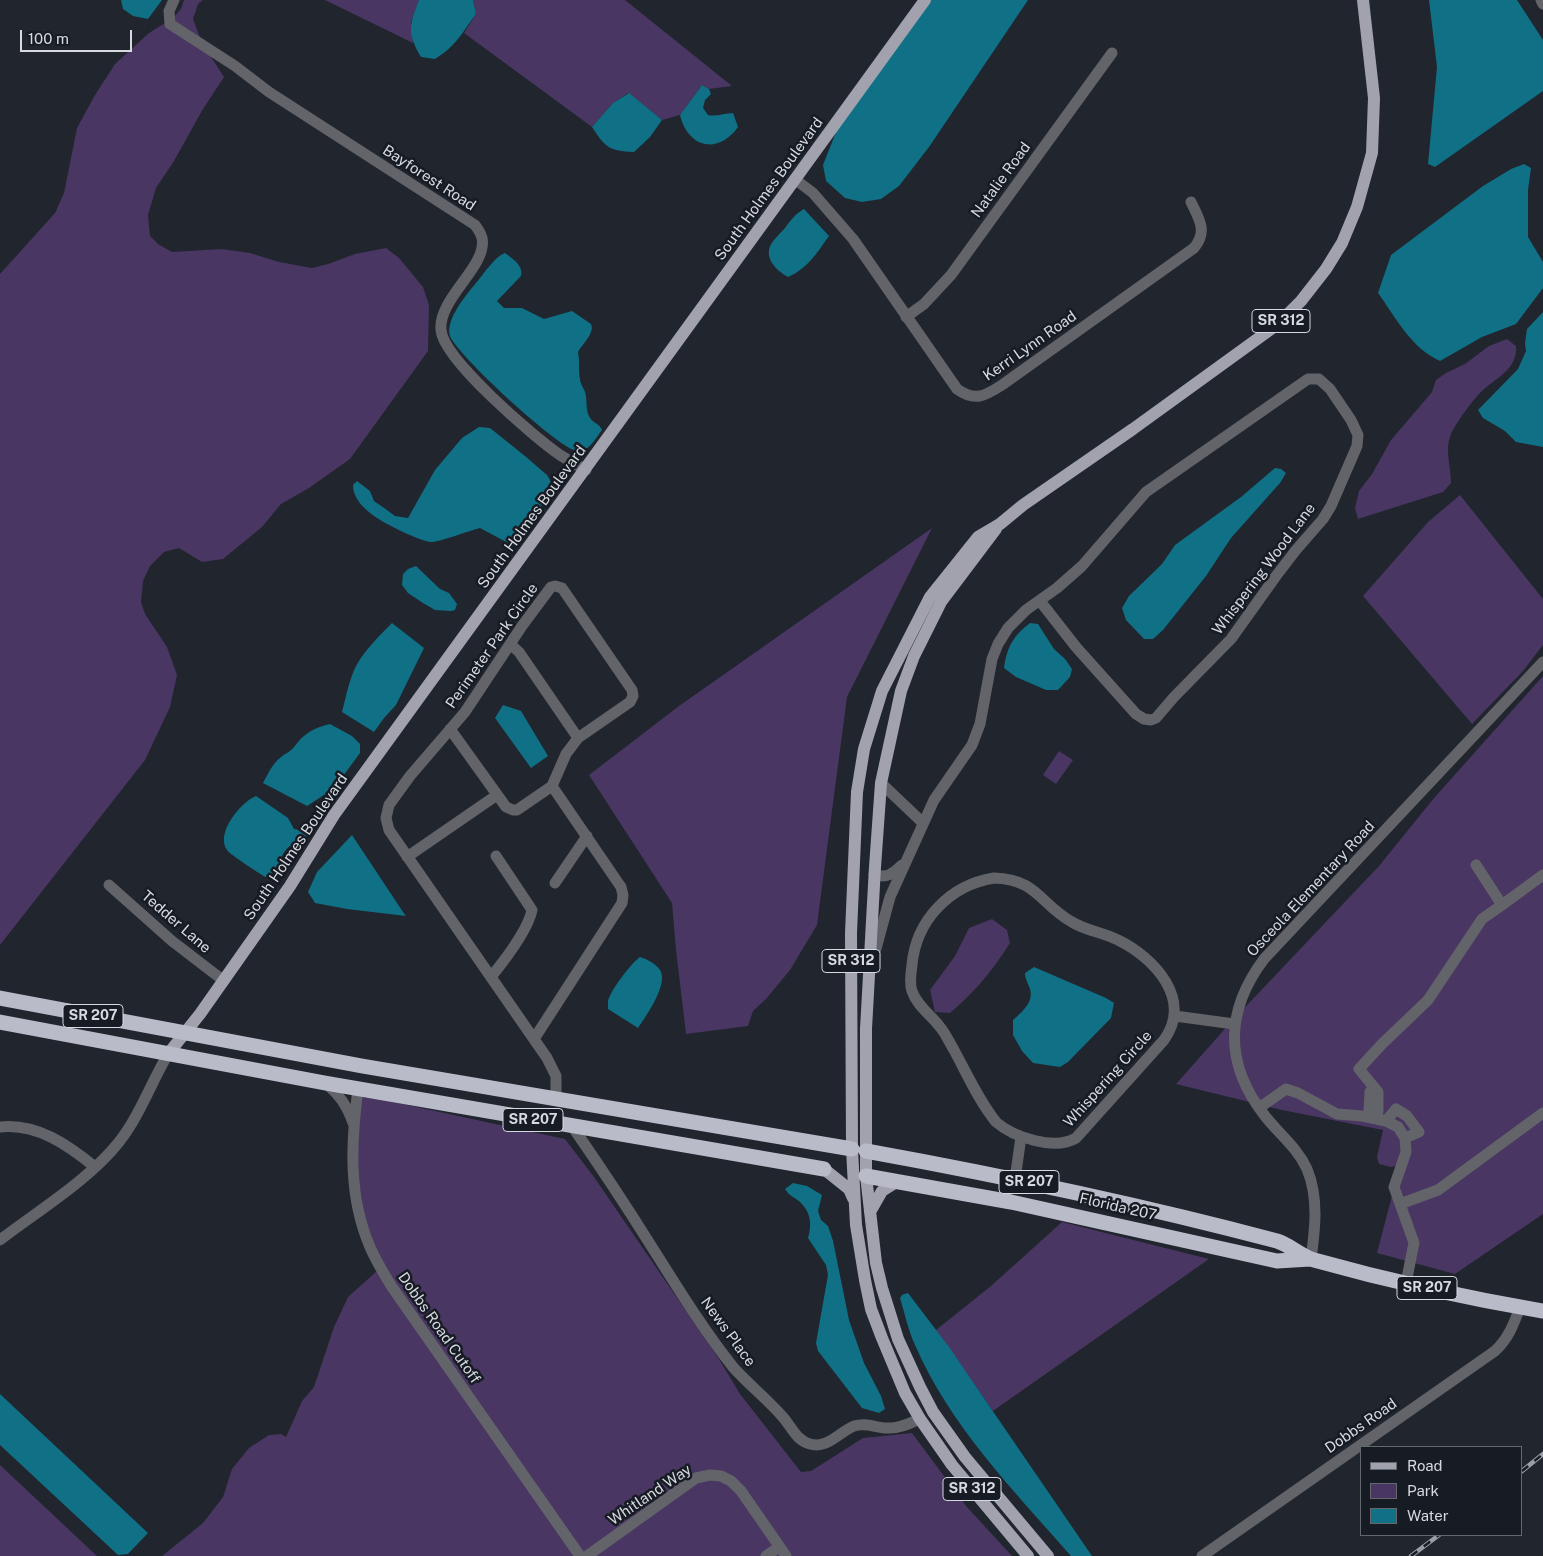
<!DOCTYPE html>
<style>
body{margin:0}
#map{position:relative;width:1543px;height:1556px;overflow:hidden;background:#20252e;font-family:"Public Sans",sans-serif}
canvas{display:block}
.legend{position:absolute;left:1360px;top:1446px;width:162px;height:90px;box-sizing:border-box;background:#171c24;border:1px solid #63686f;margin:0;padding:6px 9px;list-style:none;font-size:15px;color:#d6d9df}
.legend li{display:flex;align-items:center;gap:10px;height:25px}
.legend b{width:25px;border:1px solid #63686f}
.scale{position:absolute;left:20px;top:30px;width:112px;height:22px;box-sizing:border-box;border:2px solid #d6d9df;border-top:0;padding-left:6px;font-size:15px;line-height:18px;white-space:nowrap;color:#d6d9df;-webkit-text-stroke:4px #171c24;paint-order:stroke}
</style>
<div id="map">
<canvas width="1543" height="1556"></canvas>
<ul class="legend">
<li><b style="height:6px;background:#a1a2ad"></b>Road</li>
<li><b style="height:14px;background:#493662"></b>Park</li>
<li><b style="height:14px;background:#0f7086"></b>Water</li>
</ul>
<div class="scale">100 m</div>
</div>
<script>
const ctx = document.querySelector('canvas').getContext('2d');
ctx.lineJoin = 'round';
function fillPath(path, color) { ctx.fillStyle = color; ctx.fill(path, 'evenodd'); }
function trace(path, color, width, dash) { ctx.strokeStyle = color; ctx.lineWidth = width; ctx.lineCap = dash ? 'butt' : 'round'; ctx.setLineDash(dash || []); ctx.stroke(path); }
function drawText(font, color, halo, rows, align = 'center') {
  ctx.font = font + ' "Public Sans",sans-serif'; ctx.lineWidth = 5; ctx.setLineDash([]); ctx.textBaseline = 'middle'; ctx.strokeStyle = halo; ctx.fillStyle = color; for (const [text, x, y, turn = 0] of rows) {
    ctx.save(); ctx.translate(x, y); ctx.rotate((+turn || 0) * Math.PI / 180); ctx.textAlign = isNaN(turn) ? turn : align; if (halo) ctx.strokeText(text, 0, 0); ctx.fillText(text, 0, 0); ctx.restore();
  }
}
const green = new Path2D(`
 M184,0H203L198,4L193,19L202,43L224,77L203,109L174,161L156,188L148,215L150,236L158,244L172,252L222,249L250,253L279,262L312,268L328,264L355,254L386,248L399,258L423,287L429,305L428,351L350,459L309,488L281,504L262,527L223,559L202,562L179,548L164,552L150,566L143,581L141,602L145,614L167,647L177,675L170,707L145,760L0,945V274L55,213L64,193L77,128L95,95L115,64L149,33L173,18L181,9Z
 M325,0H419L411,22L413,43Z
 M473,0H625L732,86L709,89L702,85L680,115L662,120L628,93L613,103L592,127L464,33L476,14Z
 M1507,339L1516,346C1518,368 1498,377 1483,390C1475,397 1453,426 1450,437C1445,450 1451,468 1451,483L1443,492L1358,519L1355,508L1359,491L1372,474L1391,440L1432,392L1436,380L1446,373L1465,364L1489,346Z
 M1460,495L1543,599V645L1523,671L1472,724L1363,596L1428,522Z
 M932,528L847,697L817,925L790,970L766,999L753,1011L748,1026L686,1034L676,950L672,903L589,775L679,706Z
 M1543,676V1214L1455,1274L1377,1253L1400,1165L1391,1167L1379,1164L1377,1157L1383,1130L1282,1110L1176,1084L1231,1022L1379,866L1434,798Z
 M1059,751L1073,760L1056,784L1043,775Z
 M992,919L1007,930L1010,943C992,971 976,991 950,1013L935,1012L930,990L955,956L969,928Z
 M361,1097L384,1100L565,1139L594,1177L719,1359L740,1394L801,1472L811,1471L863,1438L912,1433L967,1507L1012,1556H585L396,1285L374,1245L365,1218L356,1167Z
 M1062,1222L1209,1259L993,1411L936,1330L991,1286Z
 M377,1271L574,1556H162L203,1523L223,1497L232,1469L249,1448L269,1435L281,1434L286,1437L302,1401L314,1387L334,1327L348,1297Z
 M0,1465L97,1556H0Z`);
const water = new Path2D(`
 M121,0H162L148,19L133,16L123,9Z
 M419,0H473L476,14C462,33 456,46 435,59L421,57C407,33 409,25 419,0Z
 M930,0H1028L929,147L899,186L881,199L862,202L845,198L826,181L823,165L838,127Z
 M1429,0H1517L1543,40V91L1435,167L1428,164L1437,67Z
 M702,85L709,89L711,94L705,100L703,108L708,115C717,117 724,113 733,113L738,127C718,155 688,148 680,115Z
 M629,93L662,120L650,137L634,152C609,151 605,147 592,127L613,103Z
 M1524,164L1531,168L1528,190V237L1543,262V288L1516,324L1482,337L1440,361C1411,348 1396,318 1378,293L1391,255L1483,186L1511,169Z
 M804,209L829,236C817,253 807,269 788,277C779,272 767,262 769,250C770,242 780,234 785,228C791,220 795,214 804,209Z
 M505,253C513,259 524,266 521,276L497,301L504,308H522L544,319L572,311L591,324L592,328C590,339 583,343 578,352C580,362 578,370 580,379C580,385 586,390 586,397C587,404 586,410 589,416C592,423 599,423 602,430C596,438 589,452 577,451C559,449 457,355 450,336C445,320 466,295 476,283C484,274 494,257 505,253Z
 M1543,312V447L1516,442L1505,431L1483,418L1478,410L1518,369L1526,351L1525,343L1527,329Z
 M479,427L490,428L525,456L547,475L550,480L552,490C540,508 526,531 508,543L480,528C468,531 440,542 431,542C422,541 413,536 405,533C387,524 353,509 353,485L357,481L370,491L374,501L387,510L395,516L408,518L435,470L462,438Z
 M1275,468L1281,469L1286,473L1280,483L1231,538L1206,576L1163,630L1153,639H1144L1126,620L1122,608L1129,596L1162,564L1175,545L1241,497Z
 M416,566L440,589L449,593L457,604L455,610L451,611L435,610L423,603L408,593L402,585L403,574L408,569Z
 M392,623L424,648L396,705L384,718L374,732L342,712C346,697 349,680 356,666C365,650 379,636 392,623Z
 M1030,623L1038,624L1054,649L1065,659L1072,669L1070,677L1058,690H1046L1016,677L1004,668C1007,647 1013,636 1030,623Z
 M503,705L521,711L548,756L531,768L495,718Z
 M330,724L352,736L360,744V753L338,783L330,791L307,806L263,783C268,774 272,764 281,757C285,754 291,751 294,747C304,733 314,728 330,724Z
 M256,796L288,818L294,829L299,830L309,821L314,822V831C292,848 285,840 277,871L265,877C259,873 229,854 227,850C215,833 241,802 256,796Z
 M352,835L403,912L406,916L347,909L315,903L308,892L317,872Z
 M640,957C647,959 656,964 660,970C669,984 646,1016 638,1028L608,1009C608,1008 608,1002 608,1001C610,991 632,962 640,957Z
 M1034,967L1106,998L1114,1003L1111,1018L1068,1062L1060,1067L1033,1063L1022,1051L1013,1035V1020C1022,1012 1034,1002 1030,989C1028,983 1025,979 1025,973Z
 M793,1183L807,1186L822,1195L818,1211L821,1220L828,1226L833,1241L849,1320L864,1363L881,1396L885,1409L879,1413L862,1408L818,1351L816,1343L828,1275L826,1265L808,1238C812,1225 811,1212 800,1202C794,1197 789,1196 785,1189Z
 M908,1293L949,1347L1092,1556H1071C1014,1491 950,1426 915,1345C908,1330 905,1314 900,1298L902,1295Z
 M0,1394L148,1533L128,1554L118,1555L0,1445Z`);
const minor = new Path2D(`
 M174,0L169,11L170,24L235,66L269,92L475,225C478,229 481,234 482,238C488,266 438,298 441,330C443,359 534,437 560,455C568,460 577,465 586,470
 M1541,0L1543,4
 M796,180L813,193L853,239L957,389C975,402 985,396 1002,385L1194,248C1208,231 1199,219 1191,202
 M906,317L924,304L951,275L1112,53
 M510,644L519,652L578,738
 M450,729L506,807L513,810H517L552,786L566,754L578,738L630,702L633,696L632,690L562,588L555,586L551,587L522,626L465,712L410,776L389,805L386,818L389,830L547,1058L556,1076V1099
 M881,783L923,823
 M407,857L497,795
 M1476,865L1502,905L1543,875
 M874,874C886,879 893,874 902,865
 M994,878C1037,879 1040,904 1072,922C1086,931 1103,932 1118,940C1155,958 1193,1000 1164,1040L1076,1138C1055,1151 1013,1137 996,1122C979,1101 967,1074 954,1050C949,1042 946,1034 940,1027C931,1015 917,1006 912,991C909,983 911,974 912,965C916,920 950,885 994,878Z
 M555,883L587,836
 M109,885L172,941L224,981
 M874,956L890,897L934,800L972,745L980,724L992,659L998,644L1008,628L1026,610L1057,588L1082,566L1146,492L1308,379H1319L1330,389L1351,420L1358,435L1357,446L1331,506L1323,519L1296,550L1276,576L1231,639L1174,697L1156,718L1151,720L1144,719L1136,714L1076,647L1040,601
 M491,977C504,961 528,930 532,910L496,856
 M1175,1016L1234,1024
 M534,1039L622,903L623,895L621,887L552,786
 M326,1084C340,1095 347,1106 353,1123
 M358,1089C351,1142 348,1196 370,1247C376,1261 384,1274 392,1287L580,1556
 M1259,1108L1286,1089L1298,1093L1337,1114L1362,1116L1386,1121L1398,1127L1405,1138L1406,1152L1394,1187L1414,1243L1406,1283
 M1373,1115L1369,1111L1370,1092L1374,1087
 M1373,1118V1115L1378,1112V1092L1359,1069L1382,1044L1428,1000L1482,919L1502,905
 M1386,1121L1396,1109L1407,1116L1419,1132L1405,1138
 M572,1126C599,1165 625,1204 650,1244C676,1285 702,1328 733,1367C748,1384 766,1398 781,1415C791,1425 795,1440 810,1444C828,1449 839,1432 854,1426C866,1422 876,1428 888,1428C899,1429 910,1423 920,1419
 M0,1127C37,1123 68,1145 95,1167
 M1015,1179L1021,1137
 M1400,1204L1438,1190L1543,1113
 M0,1240C39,1210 89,1180 119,1142C140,1115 151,1083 168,1054
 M1311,1259C1315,1229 1319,1198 1307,1169C1297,1147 1279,1134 1265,1116C1224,1064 1225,1011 1264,959L1543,662
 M587,1556L696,1478L710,1475L721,1476L731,1481L741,1491L786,1556
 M766,1556L779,1547
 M1202,1556L1495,1351C1508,1339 1514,1324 1520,1307`);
const major = new Path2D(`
 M996,529L941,602L914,656L901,691L881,783L875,867L866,1029V1176L876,1263L882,1288L898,1339L920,1387L933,1412L965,1457L1048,1556
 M168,1054L200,1014L290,886L334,815L925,0
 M824,1169L849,1189L853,1198
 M870,1212L882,1191L898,1181
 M1028,1556L952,1465L920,1419L905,1393L882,1338L871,1309L865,1280L856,1225L852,1149L851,933L857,792L864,749L882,691L930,597L978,537L1000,524L1023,505L1133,429L1278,324L1301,301L1326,269L1342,243L1357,207L1372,153L1374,98L1363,0`);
const highway = new Path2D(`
 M0,998L362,1066L852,1149
 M0,1022L325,1083L824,1169
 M866,1151C1004,1176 1141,1205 1277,1241C1290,1245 1301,1256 1314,1260C1389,1281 1466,1298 1543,1311
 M866,1176L1011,1202L1277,1261L1310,1259`);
const rail = new Path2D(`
 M1522,1471L1543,1454
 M1411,1556L1439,1535`);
const shields = [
 [1281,321,58],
 [851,961,58],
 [93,1016,60],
 [533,1120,60],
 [1029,1182,60],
 [1427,1288,60],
 [972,1489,58]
];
const shieldNames = [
 ["SR 312",1281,321],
 ["SR 312",851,961],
 ["SR 207",93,1016],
 ["SR 207",533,1120],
 ["SR 207",1029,1182],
 ["SR 207",1427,1288],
 ["SR 312",972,1489]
];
const streetNames = [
 ["Bayforest Road",429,178,33],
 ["Natalie Road",1001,180,-54],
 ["South Holmes Boulevard",769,189,-54],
 ["Kerri Lynn Road",1030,346,-35],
 ["South Holmes Boulevard",532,517,-54],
 ["Whispering Wood Lane",1264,569,-53],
 ["Perimeter Park Circle",492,646,-55],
 ["South Holmes Boulevard",296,847,-56],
 ["Osceola Elementary Road",1311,889,-47],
 ["Tedder Lane",176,922,41],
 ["Whispering Circle",1108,1079,-48],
 ["Florida 207",1118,1207,13],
 ["Dobbs Road Cutoff",439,1328,55],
 ["News Place",728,1332,54],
 ["Dobbs Road",1361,1426,-35],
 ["Whitland Way",650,1495,-34]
];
fillPath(green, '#493662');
fillPath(water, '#0f7086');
trace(minor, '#636469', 11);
trace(major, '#a1a2ad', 12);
trace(highway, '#babbc8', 15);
trace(rail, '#999da4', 4.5);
trace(rail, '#171c24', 2.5, [8]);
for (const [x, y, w] of shields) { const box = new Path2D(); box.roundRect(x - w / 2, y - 11.5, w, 23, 4); ctx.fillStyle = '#171c24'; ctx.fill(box); trace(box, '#d6d9df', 1); }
drawText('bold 14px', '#d6d9df', null, shieldNames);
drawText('15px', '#d6d9df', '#171c24', streetNames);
</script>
